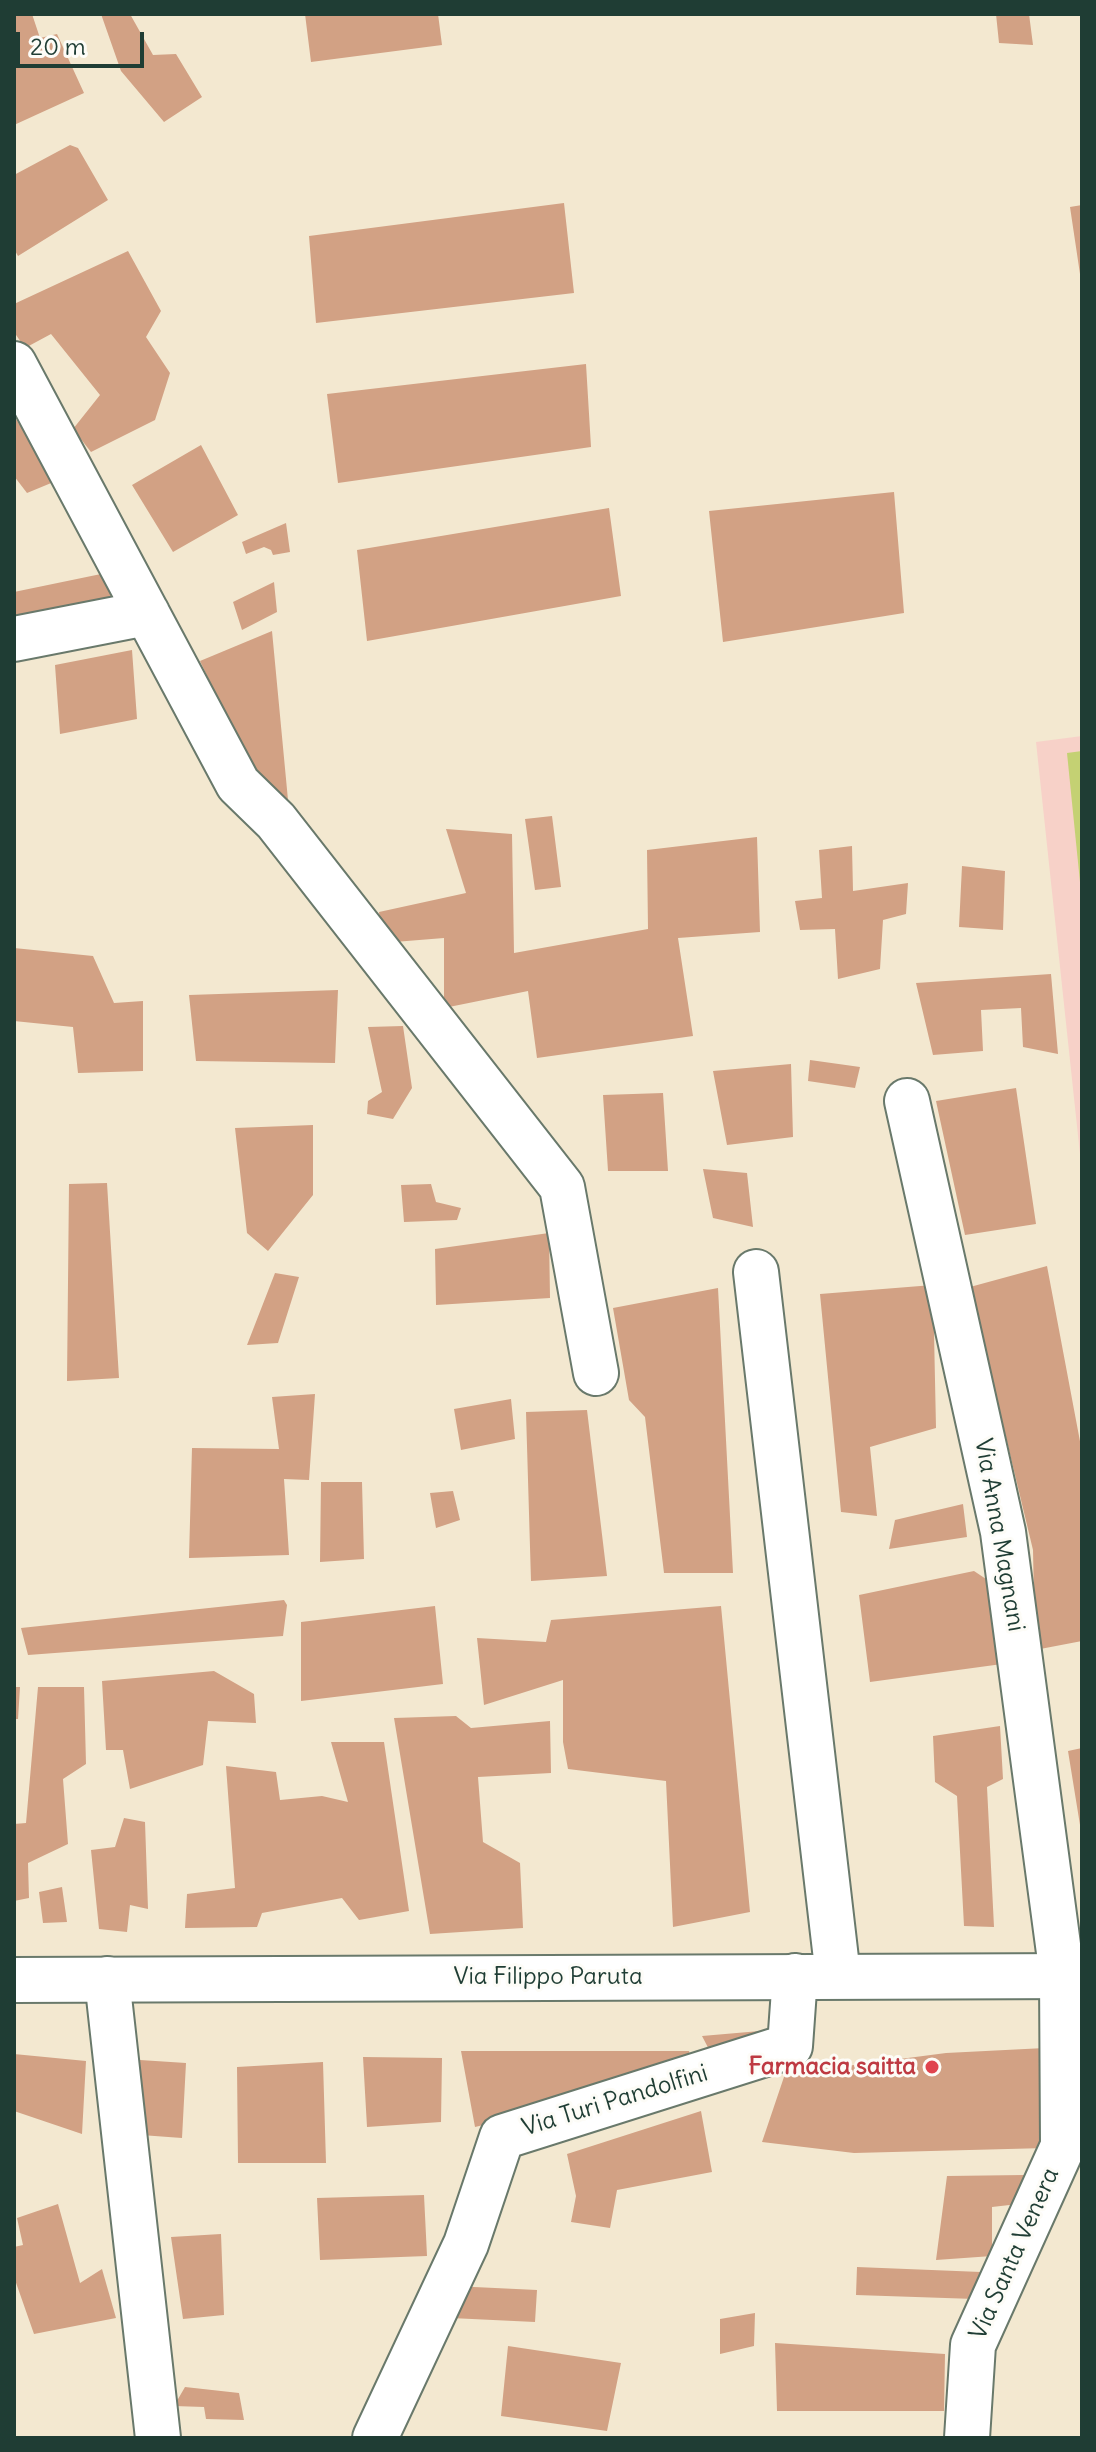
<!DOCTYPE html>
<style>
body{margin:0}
#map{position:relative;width:1096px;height:2452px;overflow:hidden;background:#f3e8d0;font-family:Delius,sans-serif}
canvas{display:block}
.frame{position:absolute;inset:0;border:16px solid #1f3d34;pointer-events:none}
.scale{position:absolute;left:16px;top:32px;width:128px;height:36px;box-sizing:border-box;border:4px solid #1f3d34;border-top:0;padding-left:10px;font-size:24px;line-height:28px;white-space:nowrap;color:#1f3d34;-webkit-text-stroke:6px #fdfcf7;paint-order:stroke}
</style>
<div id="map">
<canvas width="1096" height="2452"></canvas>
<div class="frame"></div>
<div class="scale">20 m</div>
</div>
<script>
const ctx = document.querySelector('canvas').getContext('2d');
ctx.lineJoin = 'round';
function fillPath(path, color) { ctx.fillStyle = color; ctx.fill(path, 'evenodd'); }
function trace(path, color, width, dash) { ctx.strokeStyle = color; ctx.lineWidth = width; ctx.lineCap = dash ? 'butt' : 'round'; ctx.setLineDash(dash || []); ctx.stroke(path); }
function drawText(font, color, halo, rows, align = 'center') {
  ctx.font = font + ' Delius,sans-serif'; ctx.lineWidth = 6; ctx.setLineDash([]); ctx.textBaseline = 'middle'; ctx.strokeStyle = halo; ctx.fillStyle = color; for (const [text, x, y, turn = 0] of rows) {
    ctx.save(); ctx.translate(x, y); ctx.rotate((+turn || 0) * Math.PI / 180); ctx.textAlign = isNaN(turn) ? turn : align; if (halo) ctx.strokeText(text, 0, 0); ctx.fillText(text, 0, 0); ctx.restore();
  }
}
const built = new Path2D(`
 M1082,736V1173L1036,742Z`);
const green = new Path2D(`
 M1082,751V882H1080L1067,753Z`);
const building = new Path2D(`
 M14,14H32L40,38L57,34L84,93L14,125Z
 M101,14H130L153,55L176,54L202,97L164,122L121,71Z
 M305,14H438L442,45L311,62Z
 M996,14H1029L1033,45L999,43Z
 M70,145L78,148L108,200L18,256L14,249V175Z
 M564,203L574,293L316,323L309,236Z
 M1082,205V274H1080L1070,207Z
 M128,251L161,311L146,337L170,373L155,420L91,452L73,429L100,395L51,334L25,348L14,332V304Z
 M586,364L591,447L338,483L327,394Z
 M14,416L56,481L27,493L14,476Z
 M201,445L238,515L173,552L132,485Z
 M894,492L904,613L723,642L709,511Z
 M609,508L621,596L367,641L357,550Z
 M286,523L290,552L273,555L271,550L264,547L246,554L242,542Z
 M101,574L118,607L14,626V592Z
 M274,582L277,612L242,630L233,602Z
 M272,631L288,800L267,802L200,661Z
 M132,650L137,719L60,734L55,665Z
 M552,816L561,887L535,890L525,819Z
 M446,829L512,834L514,953L648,929L647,850L757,837L760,932L678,938L693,1036L537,1058L528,991L444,1008V938L382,943L379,912L466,893Z
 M852,846L853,891L908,883L906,914L883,920L880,969L838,979L835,929L800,930L795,901L822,898L819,850Z
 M962,866L1005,871L1003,930L959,927Z
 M14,948L93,956L114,1003L143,1001V1071L78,1073L73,1027L14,1021Z
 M1051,974L1058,1054L1023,1047L1021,1008L981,1010L983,1051L933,1055L916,983Z
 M338,990L335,1063L196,1061L189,995Z
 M403,1026L412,1088L393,1119L367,1114L368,1101L382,1092L368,1027Z
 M810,1060L860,1067L855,1088L808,1081Z
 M791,1064L793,1137L727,1145L713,1071Z
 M1016,1088L1036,1224L965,1235L936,1101Z
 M663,1093L668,1171H608L603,1095Z
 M313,1125V1195L268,1251L247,1233L235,1128Z
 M703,1169L747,1173L753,1227L713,1218Z
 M107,1183L119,1378L67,1381L69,1184Z
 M431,1184L436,1202L461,1208L457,1220L404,1222L401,1185Z
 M549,1233L550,1298L436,1305L435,1249Z
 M1047,1266L1082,1452V1641L1035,1650L1033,1550L970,1287Z
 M275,1273L299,1277L278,1343L247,1345Z
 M933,1285L936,1428L870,1447L877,1516L841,1512L820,1294Z
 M718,1288L733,1573H664L645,1417L629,1400L613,1308Z
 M315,1394L309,1480L284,1479L289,1555L189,1558L192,1448L279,1449L272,1397Z
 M511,1399L515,1439L461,1450L454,1409Z
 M587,1410L607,1576L531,1581L526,1412Z
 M321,1482H362L364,1559L320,1562Z
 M453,1491L460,1520L436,1528L430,1493Z
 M963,1504L967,1537L889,1549L895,1520Z
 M974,1571L986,1579L1002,1664L870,1682L859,1595Z
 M284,1600L287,1605L283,1636L28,1655L21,1628Z
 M435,1606L443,1684L301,1701V1622Z
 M721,1606L750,1912L673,1927L666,1781L568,1769L563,1742V1680L484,1705L477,1638L546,1642L551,1620Z
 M214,1671L254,1694L256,1723L208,1721L203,1765L130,1789L123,1750H106L102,1681Z
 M14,1687H20L18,1719H14Z
 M38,1687H84L86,1764L63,1779L68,1844L28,1863L29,1898L14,1901V1824L26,1823Z
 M456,1716L471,1728L550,1721L551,1773L478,1777L483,1842L520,1863L523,1928L430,1934L394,1718Z
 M1000,1726L1003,1779L987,1787L994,1927L964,1926L957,1796L935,1782L933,1736Z
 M331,1742H384L409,1911L359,1920L342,1898L262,1913L257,1927L185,1928L187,1894L235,1888L226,1766L276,1772L280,1800L322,1796L348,1802Z
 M1082,1748V1825H1080L1068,1751Z
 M124,1818L145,1822L148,1909L130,1905L127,1932L99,1929L91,1850L115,1847Z
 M62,1887L67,1922L43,1923L39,1892Z
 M783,2029L714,2059L702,2036Z
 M1045,2048L1046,2148L854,2153L762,2142L785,2074L946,2053Z
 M461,2051H689L695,2075L475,2127Z
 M14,2054L86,2061L82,2134L14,2111Z
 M363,2057L442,2058L441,2122L367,2127Z
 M140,2060L186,2063L182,2138L141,2135Z
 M323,2062L326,2163H238L237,2067Z
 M701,2111L712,2172L617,2190L610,2228L571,2222L576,2196L567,2154Z
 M1024,2175L1027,2203L992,2207V2256L936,2260L947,2176Z
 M424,2195L427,2256L320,2260L317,2198Z
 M58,2204L80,2283L102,2269L116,2318L34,2334L14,2277V2247L23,2245L17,2218Z
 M221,2234L224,2315L183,2319L171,2237Z
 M857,2267L981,2272L975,2299L856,2295Z
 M453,2286L537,2290L535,2322L451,2318Z
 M755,2313L754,2346L720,2354V2319Z
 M775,2343L945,2354L944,2411H777Z
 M508,2346L621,2363L607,2431L501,2416Z
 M185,2387L239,2393L244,2420L206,2419L204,2407L174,2406Z`);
const minor = new Path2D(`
 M14,364L238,784L276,821L562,1187L596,1373
 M14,639L147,613
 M907,1101L1003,1532L1062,1975L1063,2146L973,2345L967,2438
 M756,1272L838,1976
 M107,1979L158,2438
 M375,2438L466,2244L502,2137L790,2046L795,1976`);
const tertiary = new Path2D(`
 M14,1980L1082,1976`);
const markers = [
 [932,2067,8,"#e0444e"]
];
const streetNames = [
 ["Via Anna Magnani",999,1535,80],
 ["Via Filippo Paruta",548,1977],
 ["Via Turi Pandolfini",615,2101,-17],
 ["Via Santa Venera",1015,2254,-66]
];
const healthNames = [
 ["Farmacia saitta",916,2067]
];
fillPath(built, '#f7d1c8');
fillPath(green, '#c4d173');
fillPath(building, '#d2a184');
trace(minor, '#69796b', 48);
trace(tertiary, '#69796b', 48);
trace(minor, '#fff', 44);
trace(tertiary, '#fff', 44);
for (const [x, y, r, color] of markers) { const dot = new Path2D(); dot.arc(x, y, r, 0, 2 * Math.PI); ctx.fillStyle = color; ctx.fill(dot); trace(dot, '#fdfcf7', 3); }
drawText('24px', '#1f3d34', '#fdfcf7', streetNames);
drawText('bold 24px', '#be3a42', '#fdfcf7', healthNames, 'right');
</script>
